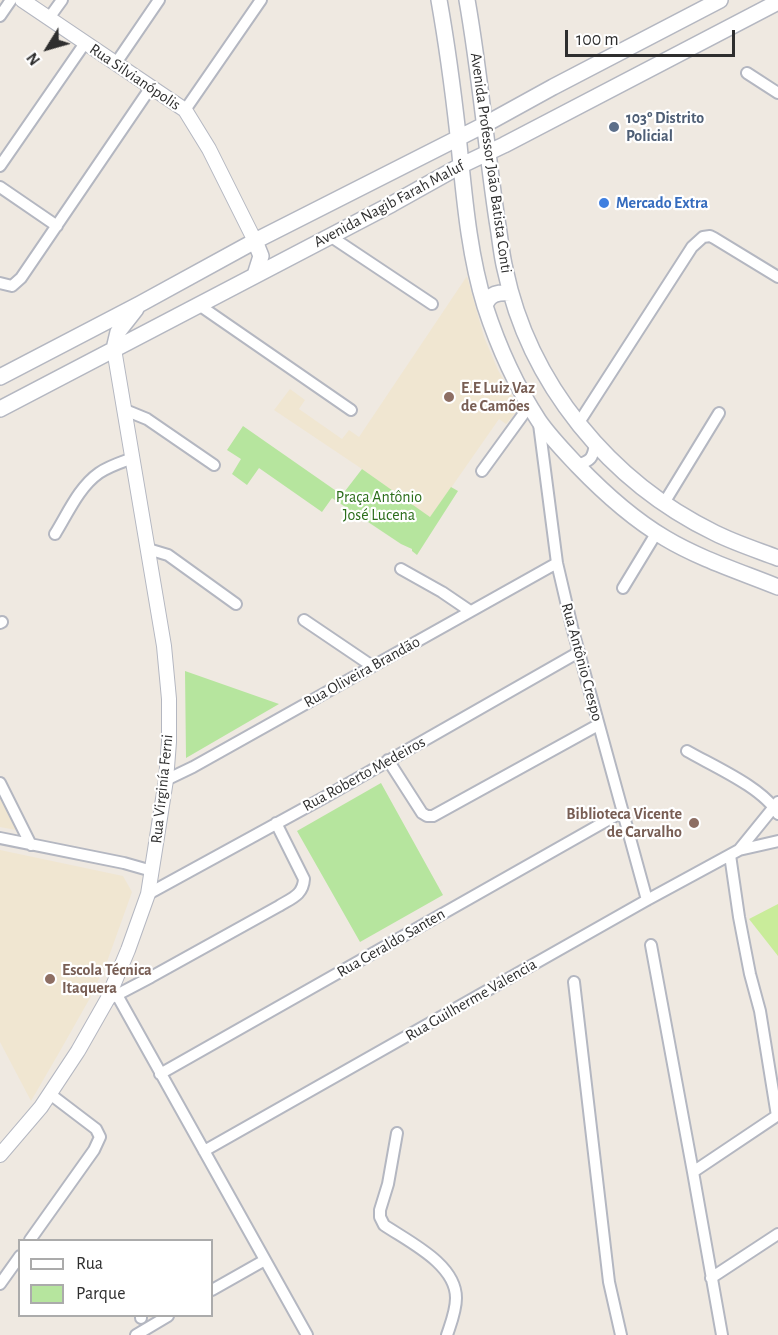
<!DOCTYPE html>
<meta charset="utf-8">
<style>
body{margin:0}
#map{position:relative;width:778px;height:1335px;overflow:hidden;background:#efe9e1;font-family:"Alegreya Sans",sans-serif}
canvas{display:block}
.legend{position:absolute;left:18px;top:1239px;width:195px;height:78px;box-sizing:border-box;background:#fff;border:2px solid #ababab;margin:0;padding:8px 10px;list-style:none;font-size:18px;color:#2e2e2e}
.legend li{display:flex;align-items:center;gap:12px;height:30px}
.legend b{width:30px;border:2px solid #ababab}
.north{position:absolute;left:18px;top:18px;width:60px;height:60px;-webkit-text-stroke:4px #fff;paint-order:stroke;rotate:233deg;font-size:16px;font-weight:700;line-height:24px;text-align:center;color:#2e2e2e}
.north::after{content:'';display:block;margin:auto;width:21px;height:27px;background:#2e2e2e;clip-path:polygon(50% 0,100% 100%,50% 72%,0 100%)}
.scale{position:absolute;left:565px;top:30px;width:170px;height:27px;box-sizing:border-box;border:3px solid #2e2e2e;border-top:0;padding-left:8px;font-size:18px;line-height:21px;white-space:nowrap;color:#2e2e2e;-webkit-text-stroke:4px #fff;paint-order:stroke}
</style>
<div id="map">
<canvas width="778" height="1335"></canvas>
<ul class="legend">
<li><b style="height:8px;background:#fff"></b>Rua</li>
<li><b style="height:16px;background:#b6e59e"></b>Parque</li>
</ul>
<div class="north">N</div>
<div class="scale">100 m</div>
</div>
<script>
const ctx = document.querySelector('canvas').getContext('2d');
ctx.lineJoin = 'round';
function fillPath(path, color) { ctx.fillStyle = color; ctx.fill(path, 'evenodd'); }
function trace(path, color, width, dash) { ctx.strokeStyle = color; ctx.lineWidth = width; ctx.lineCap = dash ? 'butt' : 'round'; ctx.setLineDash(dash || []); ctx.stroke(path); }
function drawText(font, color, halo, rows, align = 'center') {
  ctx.font = font + ' "Alegreya Sans",sans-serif'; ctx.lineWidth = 4.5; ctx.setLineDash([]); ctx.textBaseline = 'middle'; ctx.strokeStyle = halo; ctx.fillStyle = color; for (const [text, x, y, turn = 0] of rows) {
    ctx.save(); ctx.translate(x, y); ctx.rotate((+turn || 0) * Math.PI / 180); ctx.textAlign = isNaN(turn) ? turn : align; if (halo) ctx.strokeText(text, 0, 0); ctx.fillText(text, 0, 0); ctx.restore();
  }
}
const education = new Path2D(`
 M467,276L484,337L498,370L519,409L506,424L499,419L430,518L359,467L274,410L290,389L305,400L299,409L342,439L349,430L359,437Z
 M0,797L16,830L0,827Z
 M0,850L123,876L132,892L108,959L90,998L60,1051L31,1101L0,1042Z`);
const green = new Path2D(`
 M243,426L342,495L362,469L430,517L451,487L458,491L417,555L412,551V549L401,544L332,498L322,512L259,468L247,485L232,474L241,459L227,450Z
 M185,671L279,704L186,758Z
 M381,783L443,895L360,942L297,831Z`);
const pitch = new Path2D(`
 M778,904V956L749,919Z`);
const minor = new Path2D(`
 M0,16L11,0
 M49,18L62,0
 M116,63L159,0
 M747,73L778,93
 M185,110L261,0
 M0,166L85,43
 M0,187L57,226
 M330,236L432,304
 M0,283L12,286L21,278L151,87
 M199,305L351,410
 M125,410L147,419L214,465
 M539,424L557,563L572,627L647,900
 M578,424L692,247L703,237L710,236L714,238L778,277
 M577,465C591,461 593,458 595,444
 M482,471L530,405
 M664,503L719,413
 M55,534C68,513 79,487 99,473C109,466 122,462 133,458
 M148,549L168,555L236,604
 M401,569L442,592L470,611
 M623,588L657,532
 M304,620L372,666
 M0,623L2,622
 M687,751C713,766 764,788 778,814
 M388,760L422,813L427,816H433L598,725
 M166,780L193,767L557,563
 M0,783L31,845
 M0,838L124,863L152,871
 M739,850L778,802
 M730,855L739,917L750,974L760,1011L777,1116
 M148,894L325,797L579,652
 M651,945L693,1172L722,1335
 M574,982L609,1282L621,1335
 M117,995L307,1335
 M111,998L151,977L279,906C292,898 303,895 304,879L276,823
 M160,1074L622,812
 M397,1133L388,1184L380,1210V1217L384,1225C409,1242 456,1264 456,1298C456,1311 451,1323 447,1335
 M204,1151L647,900L739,850L778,841
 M693,1172L778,1115
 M30,1240L94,1150L100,1137L96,1129L50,1094
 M711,1278L778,1234
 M0,1284L20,1256
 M212,1290L265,1260
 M141,1316V1318
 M136,1335L168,1316`);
const tertiary = new Path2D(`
 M22,0L185,110L209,149L255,241
 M0,1155L41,1107L78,1051L107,1000L128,950L148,894L166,780L169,742V699L164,646L114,349`);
const secondary = new Path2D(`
 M439,0C447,45 453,90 458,135C464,192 468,251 485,306C498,346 516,386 539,421C551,438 564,451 578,466C604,493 633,519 665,538C700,559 741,572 778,587
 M467,0C480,73 486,147 497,220C500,236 501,253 505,269C529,384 610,482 715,533C735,543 757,550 778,558
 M255,241L261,256L255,275
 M485,306C489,293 499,292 511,293
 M114,349L118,332L136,309
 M0,377L140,304L255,241L484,125L553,87L720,0
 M0,409L392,204L460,166L504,145L778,2`);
const markers = [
 [614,127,6,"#5c6f8a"],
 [604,203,6,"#3f7fe0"],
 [449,397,6,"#8d6e63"],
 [694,823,6,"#8d6e63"],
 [50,979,6,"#8d6e63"]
];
const streetNames = [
 ["Rua Silvianópolis",135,77,34],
 ["Avenida Professor João Batista Conti",491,163,82],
 ["Avenida Nagib Farah Maluf",389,204,-28],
 ["Rua Antônio Crespo",582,662,75],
 ["Rua Oliveira Brandão",362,672,-29],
 ["Rua Roberto Medeiros",364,774,-29],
 ["Rua Virginía Ferni",162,789,-84],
 ["Rua Geraldo Santen",391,943,-30],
 ["Rua Guilherme Valencia",471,1000,-30]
];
const serviceNames = [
 ["103º Distrito",626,118],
 ["Policial",626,136]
];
const shopNames = [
 ["Mercado Extra",616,203]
];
const educationNames = [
 ["E.E Luiz Vaz",461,388],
 ["de Camões",461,406],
 ["Biblioteca Vicente",682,814,"right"],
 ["de Carvalho",682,832,"right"],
 ["Escola Técnica",62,970],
 ["Itaquera",62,988]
];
const parkNames = [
 ["Praça Antônio",379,497],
 ["José Lucena",379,515]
];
fillPath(education, '#f0e6d1');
fillPath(green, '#b6e59e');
fillPath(pitch, '#c9ec9a');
trace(minor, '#b4b7c1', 14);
trace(tertiary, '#b4b7c1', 16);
trace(secondary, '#b4b7c1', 18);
trace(minor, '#fff', 10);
trace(tertiary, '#fff', 14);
trace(secondary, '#fff', 15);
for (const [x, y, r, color] of markers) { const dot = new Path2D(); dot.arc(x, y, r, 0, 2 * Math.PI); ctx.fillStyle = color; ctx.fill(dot); trace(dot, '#fff', 2); }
drawText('16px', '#2e2e2e', '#fff', streetNames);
drawText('bold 16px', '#4e5e75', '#fff', serviceNames, 'left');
drawText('bold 16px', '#366cbe', '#fff', shopNames, 'left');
drawText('bold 16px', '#785e54', '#fff', educationNames, 'left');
drawText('16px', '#2c6e1b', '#fff', parkNames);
</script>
